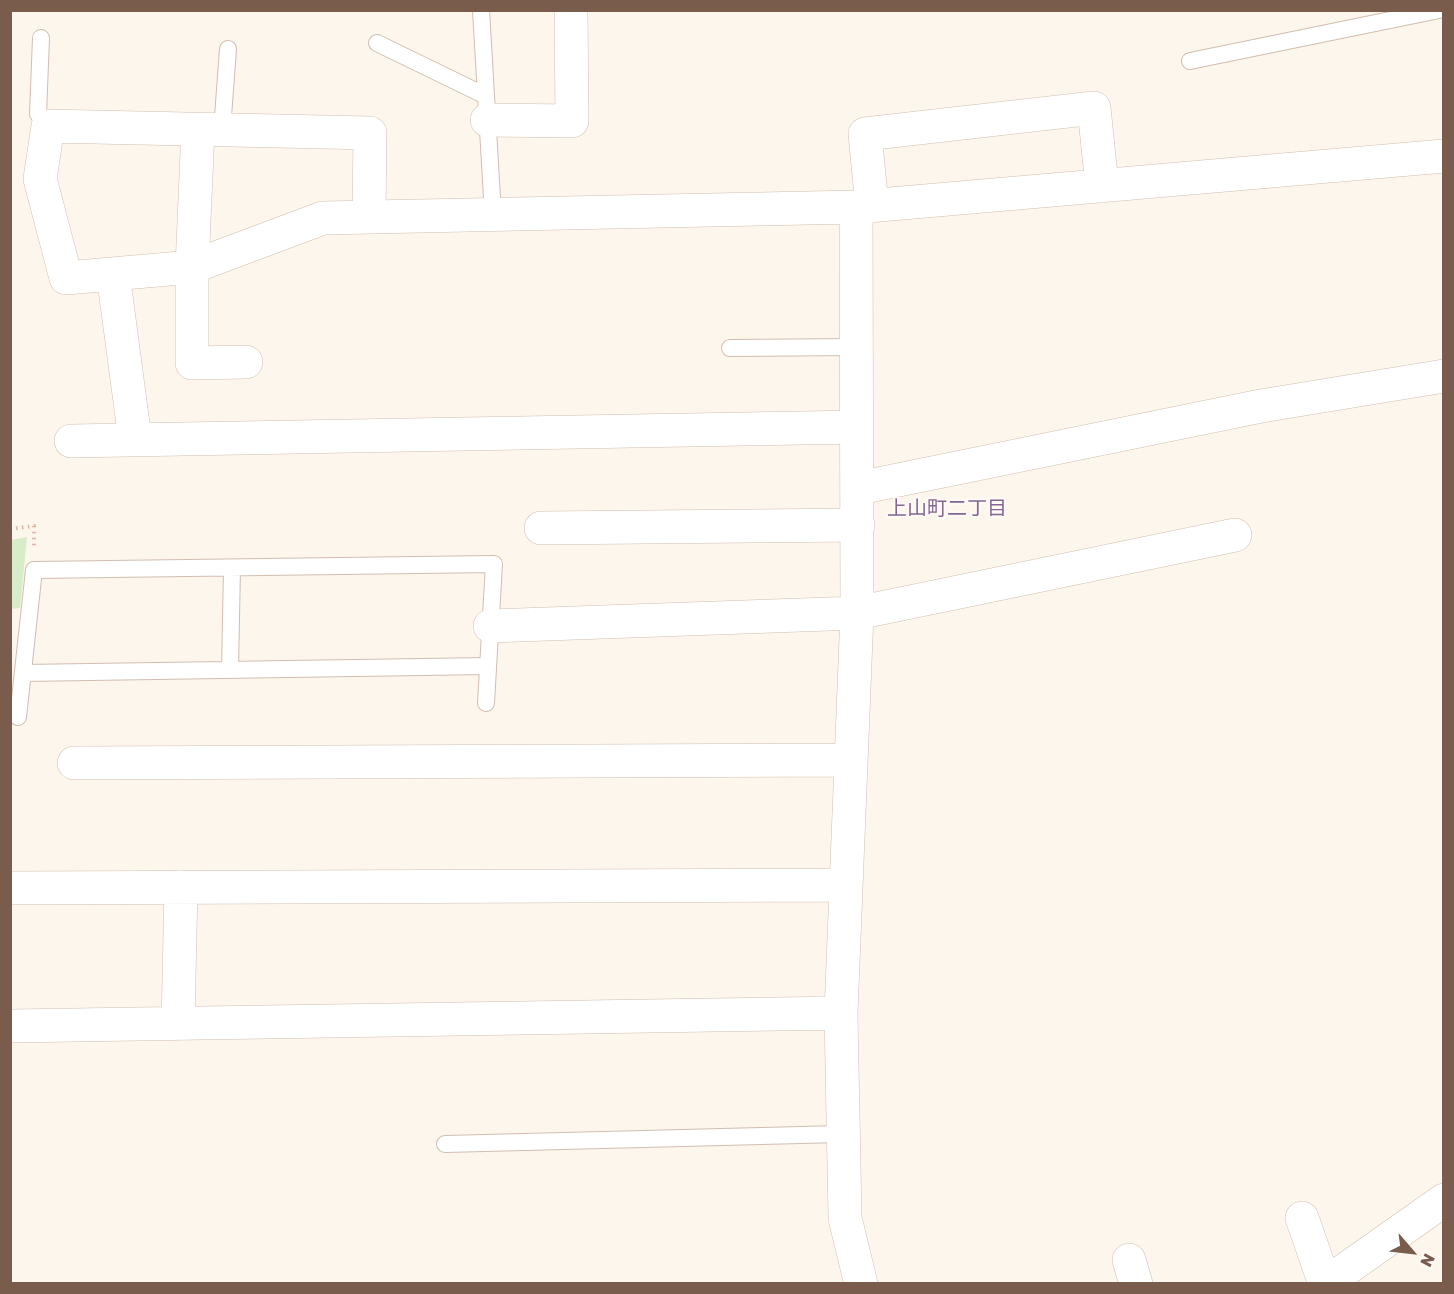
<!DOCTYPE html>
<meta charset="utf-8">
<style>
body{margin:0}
#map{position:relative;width:1454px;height:1294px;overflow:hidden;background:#fdf6ec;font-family:"Golos Text",sans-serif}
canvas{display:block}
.frame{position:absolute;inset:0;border:12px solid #7a5c4d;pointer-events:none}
.north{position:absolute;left:1382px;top:1222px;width:60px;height:60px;-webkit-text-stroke:4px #fffaf3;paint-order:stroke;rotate:118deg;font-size:16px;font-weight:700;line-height:24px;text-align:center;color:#7a5c4d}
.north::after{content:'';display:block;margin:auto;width:21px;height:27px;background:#7a5c4d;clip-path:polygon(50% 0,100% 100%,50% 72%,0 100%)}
</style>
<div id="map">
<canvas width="1454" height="1294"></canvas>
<div class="frame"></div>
<div class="north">N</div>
</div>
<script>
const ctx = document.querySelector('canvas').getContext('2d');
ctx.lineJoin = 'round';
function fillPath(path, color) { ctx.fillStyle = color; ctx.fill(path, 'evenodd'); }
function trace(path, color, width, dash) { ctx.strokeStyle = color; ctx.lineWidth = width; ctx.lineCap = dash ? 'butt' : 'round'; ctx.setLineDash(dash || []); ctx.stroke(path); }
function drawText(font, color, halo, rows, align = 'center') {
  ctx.font = font + ' "Golos Text","Noto Sans JP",sans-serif'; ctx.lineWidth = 4.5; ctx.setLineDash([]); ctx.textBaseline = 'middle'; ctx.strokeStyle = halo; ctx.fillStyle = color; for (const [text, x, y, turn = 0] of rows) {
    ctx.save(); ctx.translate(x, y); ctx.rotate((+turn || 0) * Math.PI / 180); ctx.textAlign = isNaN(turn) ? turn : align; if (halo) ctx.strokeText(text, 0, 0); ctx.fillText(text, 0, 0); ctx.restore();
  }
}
const green = new Path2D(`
 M27,537L20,608L11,609V540Z`);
const path = new Path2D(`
 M10,529L34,526V549`);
const service = new Path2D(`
 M481,10L493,215
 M41,38L38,114L48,126
 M377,43L486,96
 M1190,61L1439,10
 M222,130L228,49
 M730,348L855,347
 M230,670L232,568
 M23,673L488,666
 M18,717L34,570L494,564L486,703
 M445,1144L841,1134`);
const minor = new Path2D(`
 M487,120L572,121L571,10
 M198,130L192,267V363L246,362
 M872,206L865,134L1094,108L1102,186
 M856,207L857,613L841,1013L845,1218L861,1284
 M369,217L370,133L48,126L40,179L66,278L192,267L323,218L856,207L1444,156
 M113,274L135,439
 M71,441L857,427
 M859,488L1261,406L1444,376
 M541,528L858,525
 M490,626L857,613L1235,535
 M74,763L850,760
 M10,888L844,885
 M178,1024L181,887
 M10,1026L841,1013
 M1302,1218L1325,1284L1444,1200
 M1129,1260L1136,1284`);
const neighbourhoodNames = [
 ["上山町二丁目",947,509]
];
fillPath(green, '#d8ecc9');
trace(service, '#d1beb0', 18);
trace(minor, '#d1beb0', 34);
trace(path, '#d9b8a5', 4, [1.5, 4.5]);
trace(service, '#fff', 16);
trace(minor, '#fff', 33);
drawText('20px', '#846695', '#fffaf3', neighbourhoodNames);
</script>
